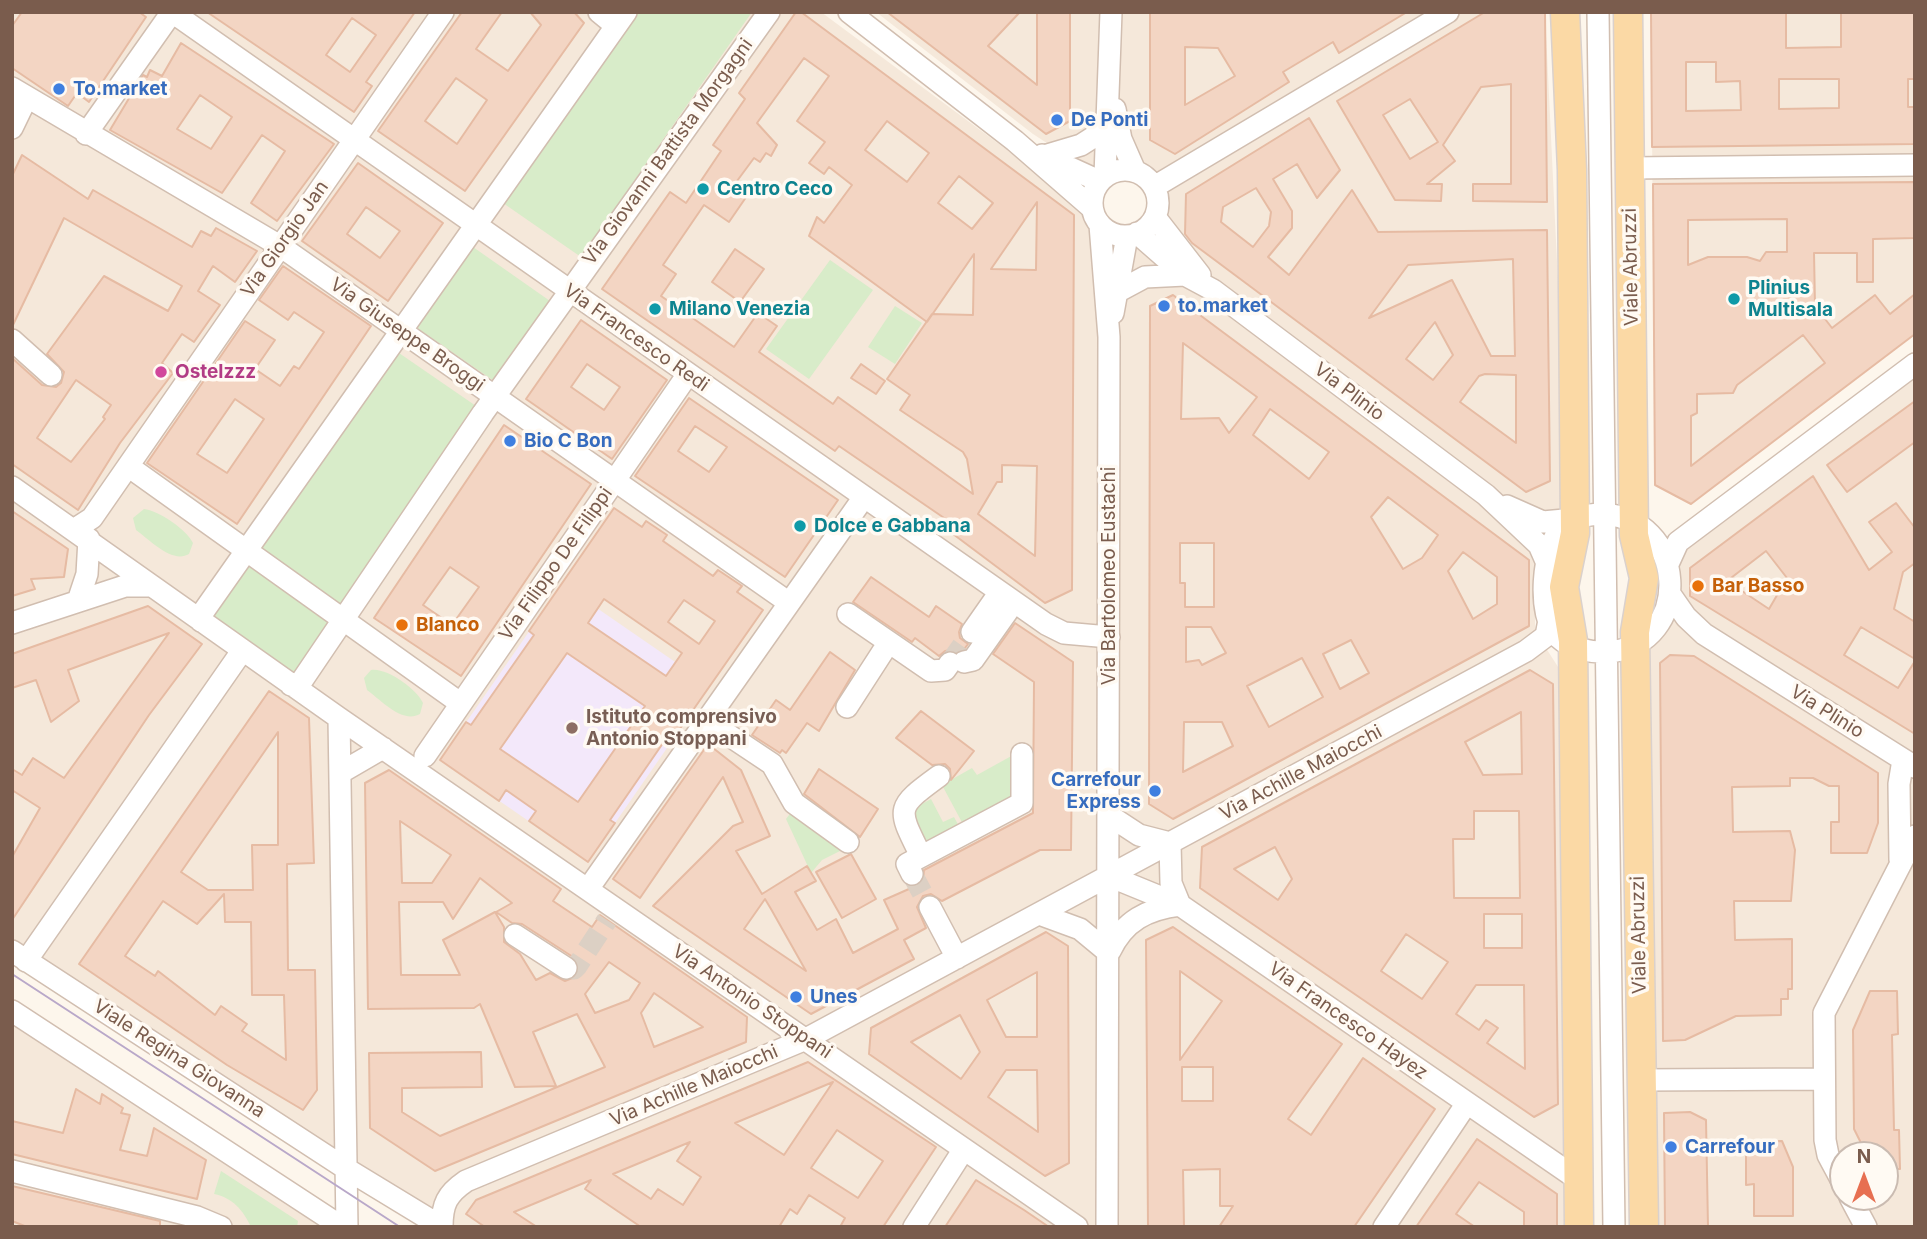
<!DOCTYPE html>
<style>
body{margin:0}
#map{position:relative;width:1927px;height:1239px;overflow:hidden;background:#fdf6ec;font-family:Inter,sans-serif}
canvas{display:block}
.frame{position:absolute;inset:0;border:14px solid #7a5c4d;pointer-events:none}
.north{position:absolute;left:1829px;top:1141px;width:70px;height:70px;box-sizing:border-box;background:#fffaf3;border:2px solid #cabbb1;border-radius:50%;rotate:0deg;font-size:19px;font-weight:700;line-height:28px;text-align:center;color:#7a5c4d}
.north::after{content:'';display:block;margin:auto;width:24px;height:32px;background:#e76f51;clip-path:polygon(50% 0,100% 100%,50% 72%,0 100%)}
</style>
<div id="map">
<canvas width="1927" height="1239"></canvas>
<div class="frame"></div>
<div class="north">N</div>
</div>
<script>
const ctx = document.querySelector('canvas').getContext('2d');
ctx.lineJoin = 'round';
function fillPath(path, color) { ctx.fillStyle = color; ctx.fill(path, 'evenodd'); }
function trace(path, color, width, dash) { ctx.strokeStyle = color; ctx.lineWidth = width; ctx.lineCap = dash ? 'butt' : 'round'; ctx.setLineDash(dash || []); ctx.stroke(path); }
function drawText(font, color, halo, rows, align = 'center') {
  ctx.font = font + ' Inter,sans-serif'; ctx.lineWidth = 7; ctx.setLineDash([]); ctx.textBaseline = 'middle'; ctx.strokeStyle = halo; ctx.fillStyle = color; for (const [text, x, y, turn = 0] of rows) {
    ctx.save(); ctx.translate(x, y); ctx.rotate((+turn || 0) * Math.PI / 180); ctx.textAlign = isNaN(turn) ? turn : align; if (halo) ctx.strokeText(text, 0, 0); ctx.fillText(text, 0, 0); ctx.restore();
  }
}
const residential = new Path2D(`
 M13,12H821L1088,210L1094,226L1107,238L1134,242L1482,497L1535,554V631L1569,684L1578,1227H440L12,948Z
 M876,12H1545L1569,512L1546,516L1487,491L1216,286L1161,217L1162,194L1155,180L1146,172L1119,166L1099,177L1033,134Z
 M1651,12H1915V334L1691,504L1655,485Z
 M1915,373V1227H1648L1641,646L1676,559L1689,541ZM1843,1155H1885V1197H1843Z
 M12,1016L336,1227H12Z`);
const education = new Path2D(`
 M562,584L710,686L588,862L440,760Z`);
const green = new Path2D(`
 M637,12H752L581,257L503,203Z
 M473,247L550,301L494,381L416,327Z
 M830,260L873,290L809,379L766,349Z
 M895,306L922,323L895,364L868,347Z
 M399,353L476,406L297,678L210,616Z
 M144,509C158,510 187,530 193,543L189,554C172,564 150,540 136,530L133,518Z
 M371,670C386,667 417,689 423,703L420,714C402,724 381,700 367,690L364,678Z
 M1015,754V803L965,828L942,785L972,768L977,775Z
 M931,799L943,822L954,817L961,830L923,850L911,810Z
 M792,811L846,848L822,860L811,873L786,819Z
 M221,1171L298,1221L297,1227H251C243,1210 233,1198 214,1194Z`);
const building = new Path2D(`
 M22,12H139L146,17L89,102L77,93L68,106L12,68V26Z
 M207,12H415L366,82L372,86L354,112ZM352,18L376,35L350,72L326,55Z
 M462,12H502L476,49L508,71L541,25L530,12H574L584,23L465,191L378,131ZM456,78L487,100L457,144L425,121Z
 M796,12H801L1074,215L1072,590L1045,603L945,528L950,522L839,446L835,451L602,289L670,192L686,203L721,151L713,145L745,99L739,93ZM804,58L829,76L797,121L825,142L809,163L824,174L829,167L852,185L824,223L817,217L809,236L927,322L974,254L973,315L932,314L887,379L910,395L900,410L963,452L967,459L973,494L838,397L833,404L759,352L777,326L758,313L734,347L661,296L676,274L663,265L704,205L729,222L751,190L737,181L754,158L760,162L766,153L771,156L777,145L757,123ZM887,121L929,153L907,182L865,150ZM959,176L993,203L972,229L938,203ZM1037,202L1036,270L991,269ZM1002,465L1037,466L1035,556L978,514L997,482H1002Z
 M887,12H1020L988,46L1037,85V12H1070V121L1046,134Z
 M1150,12L1183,13L1407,12L1339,53L1333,42L1283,72L1289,82L1175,154L1150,140ZM1185,47L1218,48L1235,76L1185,105Z
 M1485,12H1545L1547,202L1473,201V184H1511V84L1481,87L1443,145L1455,161L1427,184H1442L1441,201L1395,200L1337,101ZM1410,99L1438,142L1410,159L1383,115Z
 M1651,12H1786V48L1841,47V12H1915V79H1908V107H1915V144L1652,147ZM1686,62H1716V82L1740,81L1741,110L1686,111ZM1779,79H1839V108L1779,109Z
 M181,43L334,144L277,221L251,203L285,151L262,135L222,193L110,130L143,75L147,77L150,70L162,76ZM200,95L232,117L211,149L177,129Z
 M1309,118L1340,170L1317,198L1297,164L1273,179L1292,211V228L1268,257L1289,275L1352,190L1378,232L1547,230L1550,481L1526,492L1192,243L1185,234L1186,194ZM1256,188L1271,212L1269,226L1253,247L1221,222L1223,207ZM1513,259L1515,356H1491L1452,280L1369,318L1408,265ZM1435,322L1453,355L1433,380L1406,359ZM1485,374L1516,375V443L1460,402L1479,376Z
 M22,155L88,199L93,190L192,247L201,231L211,236L216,228L257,251L235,282L213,266L198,291L220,305L194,342L182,334L162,363L173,373L120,443L78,510L12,464V358L42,385L56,387L61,383L64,372L47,354L104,276L168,311L182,286L64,218L12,327V176ZM76,380L111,405L103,417L105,419L71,462L37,438Z
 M358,163L443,223L388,301L302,241ZM366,207L400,231L380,258L347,234Z
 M1915,182V238L1873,239V282H1857V253H1814L1815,306L1832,328L1875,295L1890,314L1915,294V334L1691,504L1655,485L1653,184ZM1787,219V252H1766L1760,261L1747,257H1708L1688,265V220ZM1803,335L1825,363L1691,466V416L1697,413V394L1733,393L1737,385Z
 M735,249L764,269L740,302L712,282Z
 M283,266L371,326L237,524L147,463L245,321L275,340L255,369L280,386L294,366L299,369L324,332L294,312L288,320L259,300ZM235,399L264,419L227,473L197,454Z
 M1173,295L1529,560V626L1173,819L1149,804L1150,306ZM1183,343L1257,397L1229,433L1219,418L1181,419ZM1270,409L1329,452L1309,479L1253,435ZM1388,497L1438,535L1422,558L1403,569L1371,517ZM1180,543H1214V607H1185V583H1180ZM1463,552L1497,577V604L1473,619L1448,571ZM1186,627H1211L1226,653L1202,665L1199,660L1186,662ZM1351,640L1369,673L1340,689L1323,654ZM1302,658L1323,697L1269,727L1247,686ZM1184,722H1222L1233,746L1183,772Z
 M581,320L667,380L612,459L526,399ZM587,364L620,387L604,410L571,387Z
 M861,364L885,381L876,394L851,378Z
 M689,398L838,500L785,577L635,476ZM695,426L727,447L709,472L678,451Z
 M1915,401V442L1847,492L1827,465Z
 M504,425L591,484L461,676L374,618ZM450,567L479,587L452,625L423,605Z
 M1813,476L1869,570L1892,552L1869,522L1896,503L1915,528V563L1903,572L1894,609L1915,622V659L1861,627L1844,655L1898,688L1915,661V734L1690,596V568ZM1766,551L1787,578L1769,609L1727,581Z
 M614,508L642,527L646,521L667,535L663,541L713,576L718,570L742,586L737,592L763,610L677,733L672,730L610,820L615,823L588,862L529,821L536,811L506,790L499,801L440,760L466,722L471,725L534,635L529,631ZM604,599L682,653L666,676L588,623ZM684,600L715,621L699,644L668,622ZM567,653L645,706L578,802L500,749Z
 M12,511L68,549L64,577L31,579L35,589L12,596Z
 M871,577L929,617L936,606L962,624L959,632L960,638L968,644L965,648L945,651L939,656L915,638L912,642L853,602Z
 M148,606L202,644L149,715L12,920V857L40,808L12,790V769L22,775L33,758L64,778L169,633L68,670L79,701L51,722L36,680L12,688V654Z
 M1015,623L1073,662L1071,850H1040L942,901L931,894L923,896L917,907L926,928L904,940L914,959L811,1014L653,906L733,826L743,822L723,777L640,898L613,879L708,744L741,770L770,836L736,851L762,894L807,866L816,881L795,892L817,930L836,919L853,953L898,929L884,900L918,885L923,881L924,870L1033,813L1034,682L993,654ZM765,899L771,909L806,971L744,929Z
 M830,652L855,670L819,731L807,723L786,753L782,750L780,753L752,735L776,700L790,710Z
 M1670,655L1694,656L1878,773V823L1867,853H1831V822H1839V786H1829L1813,778H1790V786L1732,787L1733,832L1790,831L1795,850L1791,901H1734L1735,940L1792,939V989H1788V999H1781V1015L1736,1016L1685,1040L1663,1041L1660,663Z
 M1530,670L1553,684L1558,1104L1534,1117L1200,888L1202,847ZM1521,712L1522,774L1483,775L1465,742ZM1474,811H1519L1520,898H1454L1453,839H1474ZM1275,847L1292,879L1278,900L1234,869ZM1484,914H1522V948H1484ZM1406,934L1448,962L1422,999L1381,971ZM1476,985H1524L1525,1069L1487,1043L1498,1028L1486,1020L1479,1030L1456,1014Z
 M269,691L309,718L314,863L287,864L288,970H315L317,1090L303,1110L227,1065L79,964ZM278,732V845H252L253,890H208L181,872ZM224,894L225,922H251L252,995H284L286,1060L242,1031L247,1024L221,1006L215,1015L158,971L155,976L125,956L163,901L197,924Z
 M921,711L974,751L951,780L950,769L945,764L932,765L896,738Z
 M819,769L878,809L860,837L804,794Z
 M389,770L561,889L553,901L592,927L600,915L747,1017L746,1042L435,1171L370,1128L369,1053L481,1052L482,1087L402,1088V1112L440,1136L605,1067L577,1014L533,1032L556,1086L515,1087L480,1004L474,1008L368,1009L365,783ZM400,821L451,855L432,883H402ZM480,878L512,903L496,912L512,923L522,924L573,957L579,968L577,976L565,981L550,973L536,980L520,954L504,942V927L495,912L443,940L460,975H401L399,902H443L453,919ZM609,962L640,983L629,1000L595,1013L585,994ZM654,993L703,1027L654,1047L641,1013Z
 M851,854L876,899L842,918L816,872Z
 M1173,927L1342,1044L1288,1119L1311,1135L1363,1058L1435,1109L1354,1227H1219L1233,1206H1220V1169L1183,1170L1184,1227H1148L1146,940ZM1180,971L1222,1001L1180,1060ZM1182,1067H1213V1101H1182Z
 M1046,932L1068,946L1069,1163L1045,1176L869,1054L871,1028ZM1037,972V1037H1006L987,1000ZM960,1015L980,1052L961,1079L911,1042ZM1006,1070H1037L1038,1132L988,1097Z
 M1870,991H1897L1898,1034L1892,1035L1894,1130H1899L1900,1169H1885V1155H1867L1854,1129L1853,1030Z
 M808,1062L936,1147L883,1227H840L845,1218L809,1195L797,1214L790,1209L779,1227H641L585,1189L591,1180L514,1212L537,1227H485L466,1214L476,1200ZM833,1082L784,1155L735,1123L764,1111ZM837,1130L883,1161L858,1198L811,1168ZM690,1142L677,1161L701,1177L683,1205L658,1189L651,1199L613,1174Z
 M76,1089L100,1104L102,1094L123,1108L121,1113L130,1115L120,1150L147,1156L154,1128L206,1160L197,1199L12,1154V1121L63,1133Z
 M1690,1112L1706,1120L1708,1227H1665L1664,1113Z
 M1477,1139L1557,1194V1227H1524V1212L1479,1182L1456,1214L1475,1227H1416Z
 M1782,1141L1793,1167V1216H1754V1184L1746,1185V1142Z
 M976,1180L1024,1210L1049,1227H945Z
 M12,1186L160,1221V1227H27L12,1221Z`);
const minorTunnel = new Path2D(`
 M950,663L972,632
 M912,874L930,907
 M566,968L574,969L577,966L607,920`);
const minor = new Path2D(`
 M599,12L616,26
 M849,12L1015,141L1092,208
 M1598,12L1614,1227
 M12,88L280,246L788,602
 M1115,109L1121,139L1135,171
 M12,128L27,97
 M86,134L172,12L1046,624L1064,633L1109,637
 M1042,155L1099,181
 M1044,156L1081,145L1106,129
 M1630,168L1915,165
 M1092 203a33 33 0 1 1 66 0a33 33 0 1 1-66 0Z
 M1105,176L1111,12
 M1154,187L1448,12
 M1155,217L1200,275
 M1100,225L1109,337L1107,1227
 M1137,233L1185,275L1213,290L1486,495L1539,545L1546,561
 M1117,292L1145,277L1185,275
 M1113,313L1127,236
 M12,340L51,375
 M128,466L460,703
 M12,487L339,718L1077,1227
 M1507,506L1543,522L1575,519
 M1598,514C1689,514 1695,645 1608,652C1591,653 1571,649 1558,637C1536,617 1542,545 1563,526C1573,518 1585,515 1598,514Z
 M75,529L92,518L443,12
 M1668,564L1678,542L1915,364
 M1670,594L1686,617L1704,634L1915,767
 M78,601L87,574L89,539
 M848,614L931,671L945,670L950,663
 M201,621V615L246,551L626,12
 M12,623L125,586H152
 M972,632L1000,592
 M964,662L973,660L1014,602
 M291,685L301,682L483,413L769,12
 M847,707L889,642
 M339,718L347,1227
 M706,720L772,764L794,803L848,842
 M425,756L688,374
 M340,773L383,748
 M1110,816L1139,835L1170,843
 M1170,843L1171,883L1180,905
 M921,856C897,808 895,808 939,776
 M1900,860L1899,784L1903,760
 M912,874L907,864L1022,803V754
 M1109,876L1180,905L1579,1180
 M588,889L864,497
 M930,907L957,958
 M1039,914L1080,929L1109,953
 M515,935L566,968
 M12,951L345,1168L442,1227
 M1110,951C1124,921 1147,909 1180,905
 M26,961L242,651
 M12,1011L342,1227
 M1641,1080L1823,1079
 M12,1171L197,1217L221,1227
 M1843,1183L1828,1155L1825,1140L1824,1013L1915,836
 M1850,1197L1866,1227
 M442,1227C442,1204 447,1194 466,1181L806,1039L1526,651L1546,636L1549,620
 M914,1227L964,1149
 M1384,1227L1467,1103`);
const major = new Path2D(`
 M1565,12L1572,170L1575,533L1564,587L1573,641L1579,1227
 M1628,12L1634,535L1644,578L1635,632L1644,1227`);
const tram = new Path2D(`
 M12,974L400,1227`);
const markers = [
 [59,89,7,"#3f7fe0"],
 [1057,120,7,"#3f7fe0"],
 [703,189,7,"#0f9aa8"],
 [1734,299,7,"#0f9aa8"],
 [1164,306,7,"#3f7fe0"],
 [655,309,7,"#0f9aa8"],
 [161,372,7,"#d1479c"],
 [510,441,7,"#3f7fe0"],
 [800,526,7,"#0f9aa8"],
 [1698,586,7,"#e8710a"],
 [402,625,7,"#e8710a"],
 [572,728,7,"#8d6e63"],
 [1155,791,7,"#3f7fe0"],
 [796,997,7,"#3f7fe0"],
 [1671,1147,7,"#3f7fe0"]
];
const shopNames = [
 ["To.market",73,89],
 ["De Ponti",1071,120],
 ["to.market",1178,306],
 ["Bio C Bon",524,441],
 ["Carrefour",1141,780,"right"],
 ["Express",1141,802,"right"],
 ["Unes",810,997],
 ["Carrefour",1685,1147]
];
const streetNames = [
 ["Via Giovanni Battista Morgagni",668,152,-54],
 ["Via Giorgio Jan",285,239,-55],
 ["Viale Abruzzi",1631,267,-91],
 ["Via Giuseppe Broggi",407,335,35],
 ["Via Francesco Redi",636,338,35],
 ["Via Plinio",1349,392,37],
 ["Via Filippo De Filippi",556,564,-55],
 ["Via Bartolomeo Eustachi",1109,576,-90],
 ["Via Plinio",1827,712,32],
 ["Via Achille Maiocchi",1301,773,-28],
 ["Viale Abruzzi",1639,935,-91],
 ["Via Antonio Stoppani",752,1002,34],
 ["Via Francesco Hayez",1348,1021,35],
 ["Viale Regina Giovanna",179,1059,33],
 ["Via Achille Maiocchi",694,1086,-23]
];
const cultureNames = [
 ["Centro Ceco",717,189],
 ["Plinius",1748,288],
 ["Multisala",1748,310],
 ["Milano Venezia",669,309],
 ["Dolce e Gabbana",814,526]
];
const hotelNames = [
 ["Ostelzzz",175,372]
];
const foodNames = [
 ["Bar Basso",1712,586],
 ["Blanco",416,625]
];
const educationNames = [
 ["Istituto comprensivo",586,717],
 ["Antonio Stoppani",586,739]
];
fillPath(residential, '#f5e8da');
fillPath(education, '#f3e8fa');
fillPath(green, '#d8ecc9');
fillPath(building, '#f3d5c3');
trace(building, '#e6bba3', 2);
trace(minorTunnel, '#dcd0c4', 21, [21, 10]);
trace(minor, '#d1beb0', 24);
trace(major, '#dad1cd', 31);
trace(minor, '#fff', 21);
trace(major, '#fbd9a5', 28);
trace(tram, '#b9a8c9', 2);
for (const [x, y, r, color] of markers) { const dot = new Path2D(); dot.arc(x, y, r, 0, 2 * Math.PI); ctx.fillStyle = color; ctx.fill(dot); trace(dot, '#fffaf3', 2.5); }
drawText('bold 19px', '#366cbe', '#fffaf3', shopNames, 'left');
drawText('19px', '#7a5c4d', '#fffaf3', streetNames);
drawText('bold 19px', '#0d838f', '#fffaf3', cultureNames, 'left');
drawText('bold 19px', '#b23c85', '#fffaf3', hotelNames, 'left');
drawText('bold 19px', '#c56008', '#fffaf3', foodNames, 'left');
drawText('bold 19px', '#785e54', '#fffaf3', educationNames, 'left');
</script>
